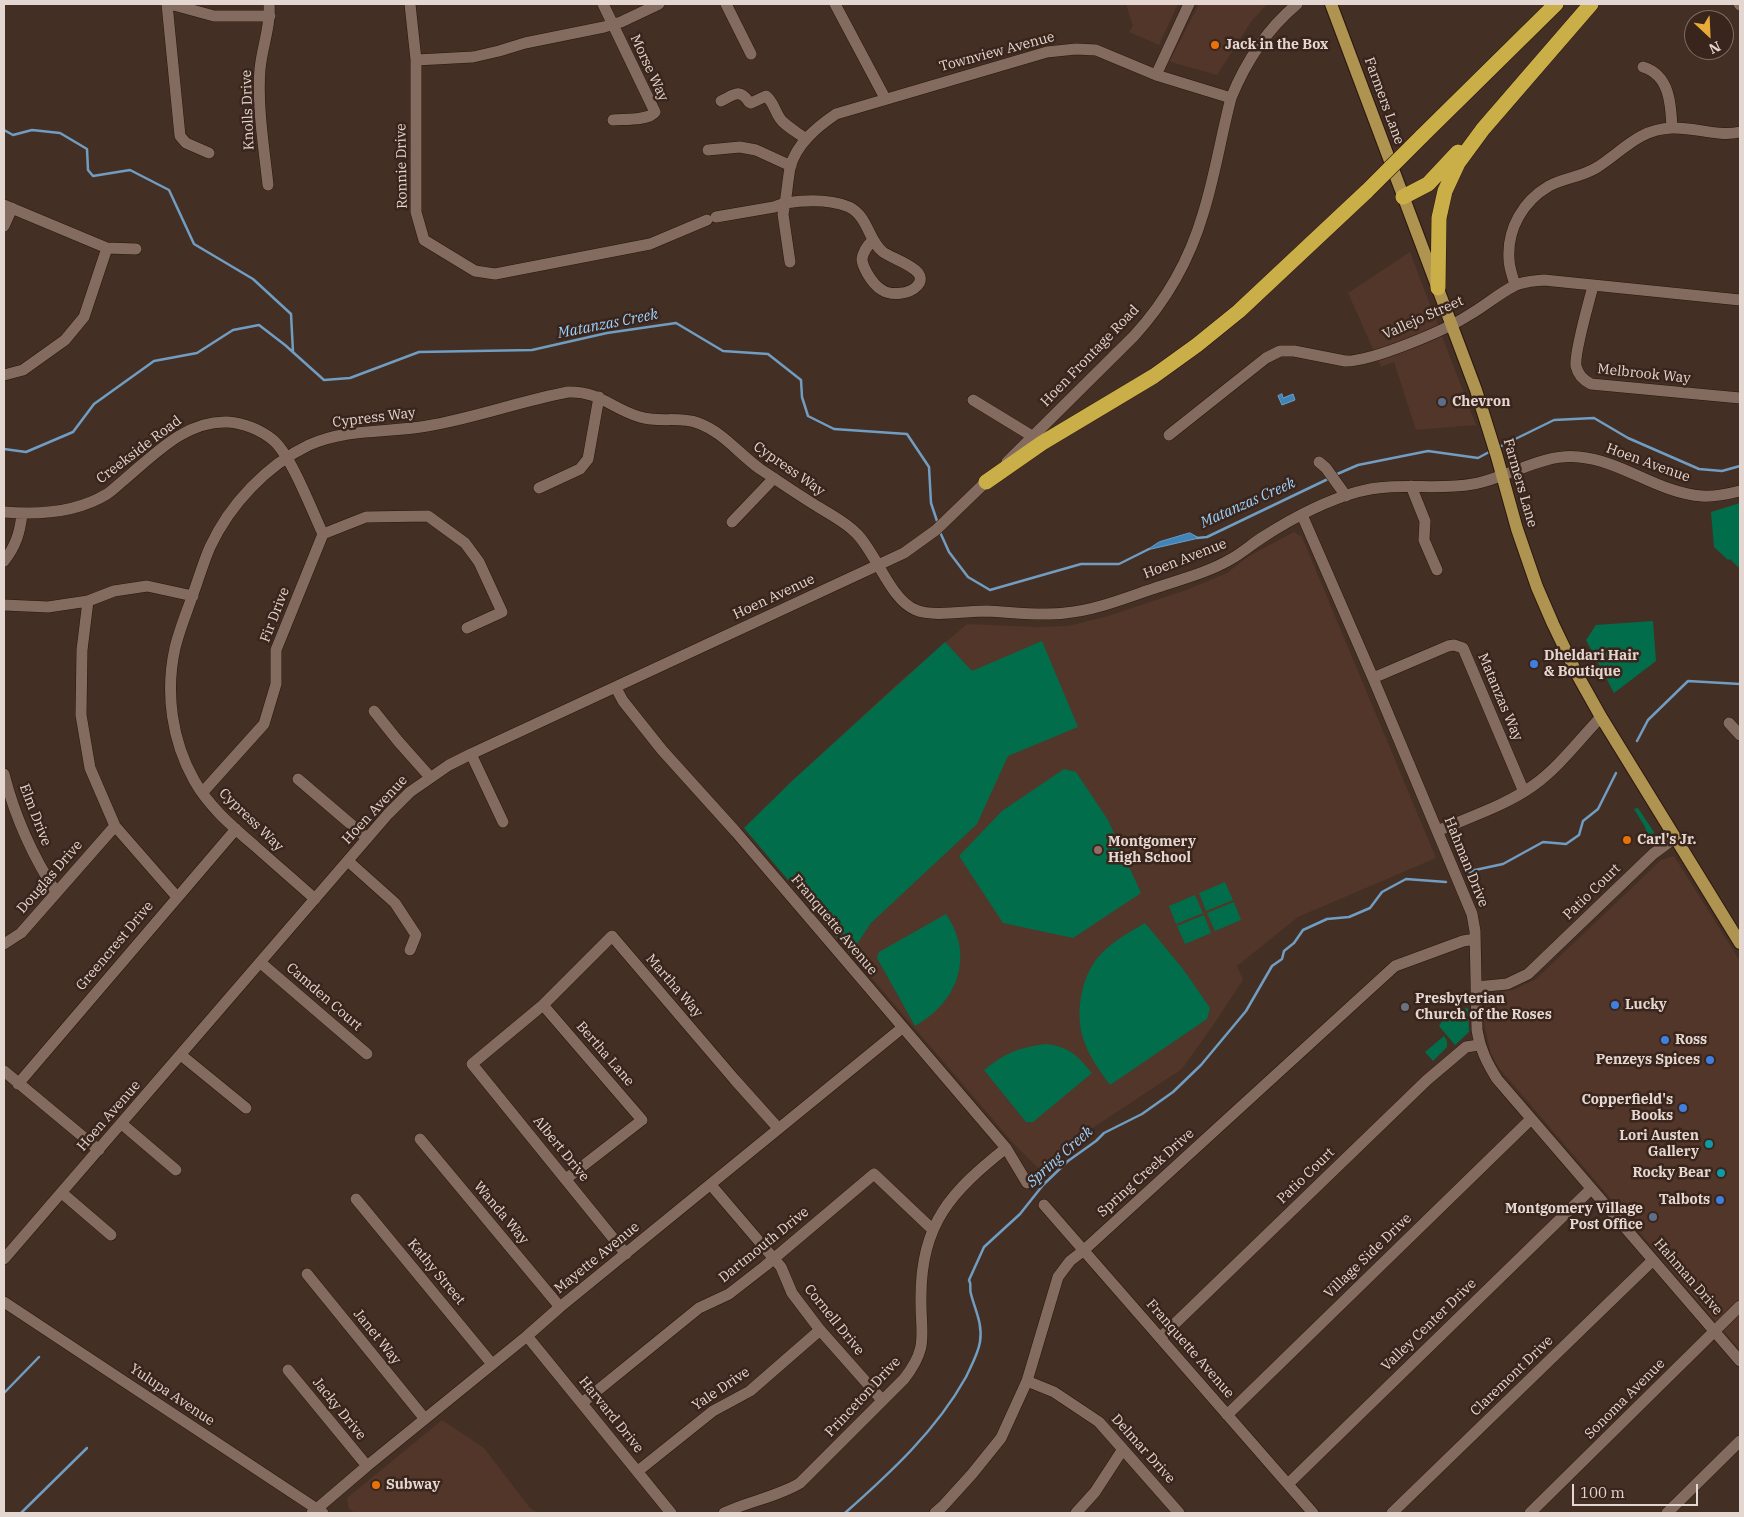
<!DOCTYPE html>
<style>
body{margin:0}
#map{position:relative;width:1744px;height:1517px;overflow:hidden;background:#442f25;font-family:"IBM Plex Serif",serif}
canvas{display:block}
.frame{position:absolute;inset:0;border:5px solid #e4d6d0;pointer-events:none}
.north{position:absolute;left:1684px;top:10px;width:50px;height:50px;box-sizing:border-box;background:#39251b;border:1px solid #7d6c63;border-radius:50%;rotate:155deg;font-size:14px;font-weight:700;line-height:20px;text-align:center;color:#e4d6d0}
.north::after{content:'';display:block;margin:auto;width:18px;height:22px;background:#e8ab37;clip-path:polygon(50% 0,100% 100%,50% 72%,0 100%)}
.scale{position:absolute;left:1572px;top:1484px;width:126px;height:22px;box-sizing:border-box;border:2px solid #e4d6d0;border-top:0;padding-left:6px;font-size:15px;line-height:18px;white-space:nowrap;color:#e4d6d0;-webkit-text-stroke:4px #39251b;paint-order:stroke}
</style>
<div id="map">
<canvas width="1744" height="1517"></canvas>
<div class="frame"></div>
<div class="north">N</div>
<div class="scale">100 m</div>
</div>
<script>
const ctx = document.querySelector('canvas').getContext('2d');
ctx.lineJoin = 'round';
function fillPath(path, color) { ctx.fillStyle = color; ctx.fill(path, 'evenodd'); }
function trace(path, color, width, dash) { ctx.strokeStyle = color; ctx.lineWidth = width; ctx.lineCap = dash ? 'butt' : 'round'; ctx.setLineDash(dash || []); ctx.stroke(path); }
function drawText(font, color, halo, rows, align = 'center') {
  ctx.font = font + ' "IBM Plex Serif",serif'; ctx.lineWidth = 5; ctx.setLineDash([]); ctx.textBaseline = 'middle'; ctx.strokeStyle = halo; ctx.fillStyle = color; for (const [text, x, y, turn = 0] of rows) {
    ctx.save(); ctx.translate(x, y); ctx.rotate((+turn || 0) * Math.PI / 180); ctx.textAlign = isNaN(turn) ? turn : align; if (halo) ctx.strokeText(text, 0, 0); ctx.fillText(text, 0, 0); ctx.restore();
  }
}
const built = new Path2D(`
 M1126,4H1178L1159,45L1129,32L1133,26Z
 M1199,4H1267L1251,22L1217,75L1171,62L1170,60Z
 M1410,252L1476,425L1416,430L1394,362L1381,367L1348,293Z
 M1294,532L1302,537L1436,858L1298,917L1237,966L1243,980L1214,1024L1182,1069L1079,1137L1040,1170L1013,1143L810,906L757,815L767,808L792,781L896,685L967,624L1037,627L1068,626L1108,616L1186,590L1227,573L1249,556Z
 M1674,856L1740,961V1350L1499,1068L1491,1054L1484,1024L1485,994L1513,990L1536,979L1661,860Z
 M442,1420L484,1448L530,1508L538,1513H355L349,1509L347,1498Z`);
const green = new Path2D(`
 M1740,503V567H1738L1730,559L1728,560L1714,547L1711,512Z
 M1653,621L1656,661L1614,693L1586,640L1596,625Z
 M1042,641L1078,727L1008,756L977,824L871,923L857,944L849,952L744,828L792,781L945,642L972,671Z
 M1064,769L1076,772L1108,820L1141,893L1073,938L1003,923L959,856L1002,811Z
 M1638,808L1654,832L1650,843L1645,827L1634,809Z
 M1225,882L1233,900L1206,911L1199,893Z
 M1195,895L1203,913L1176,924L1169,906Z
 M1234,902L1241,920L1215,931L1207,913Z
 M946,914C975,956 958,1002 915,1026L877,958L879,952Z
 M1204,915L1211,933L1185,944L1177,926Z
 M1145,923L1183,969L1210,1008L1207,1019L1110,1085C1100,1071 1088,1055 1083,1038C1075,1012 1081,975 1101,954C1113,941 1130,932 1145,923Z
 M1468,1008L1469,1032L1455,1045L1439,1026L1442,1021L1440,1016L1444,1010L1447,1012Z
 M1444,1036L1447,1041V1047L1433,1061L1425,1052Z
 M1047,1044C1069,1047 1078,1056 1092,1073L1033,1122H1026L984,1070C1005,1053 1020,1047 1047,1044Z`);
const water = new Path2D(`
 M1282,394L1283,398L1293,394L1295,400L1282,405L1278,396Z
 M1190,533L1199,538L1147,550L1159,542Z`);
const stream = new Path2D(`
 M4,130L13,135L32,130L60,133L87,149L88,170L93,176L130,170L169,190L194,244L253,279L291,314L293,352
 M1499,447L1554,420L1594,418L1628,438L1699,469L1722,471L1740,466
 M4,449L26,452L73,432L94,404L154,361L197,353L233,330L259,325L285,345L324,380L350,378L419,352L532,350L607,333L676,323L723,351L768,354L801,380L802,397L808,416L834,429L907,434L929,467L931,503L938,524
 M1335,475L1358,465L1428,451L1478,458L1491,451
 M940,532L949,552L968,577L990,590L1081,564H1119L1149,549
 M1197,538L1207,537L1328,479
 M1637,741L1648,720L1688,681L1740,684
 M1468,873L1475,870L1503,864L1543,842L1566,844L1579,835L1583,821L1598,809L1616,773
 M4,1393L39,1357
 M21,1513L87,1448
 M845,1513C890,1473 936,1431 966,1377C971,1366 978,1354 980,1342C983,1324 975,1310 971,1294C969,1289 972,1285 969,1280L984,1247L1020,1214L1043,1185L1068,1161L1096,1141L1104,1133L1142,1114L1173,1092L1201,1065L1246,1011L1272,966L1282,959L1284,951L1294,943L1303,930L1327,919L1349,917L1370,908L1382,892L1406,879L1446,882`);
const minor = new Path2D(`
 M167,4L180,136L186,143L209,153
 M170,4L214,16H270
 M410,4L416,60V212L424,240L475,271L495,274L650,244L707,220
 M603,4L655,112C648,121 624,119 613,120
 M726,4L751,54
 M835,4L885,98
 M1739,4L1740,5
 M416,60L473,57L499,51L525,43L604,27L621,22L659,4
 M1643,67C1670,75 1671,105 1672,128
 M1156,75L1189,4
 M721,101C734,95 739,88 749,102L751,103L766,96C774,102 775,113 782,121C789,128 798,133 806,139
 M708,150L740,147L756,150L791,166
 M268,185C264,148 257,105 260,69C262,47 271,26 269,4
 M4,205L107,248L136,249
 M716,217L774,207L785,203C787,192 788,179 790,168C796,144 817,127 836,114L1047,52L1076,49L1096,50L1156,75L1231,98
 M4,226L12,208
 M790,262L783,214L785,203C805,200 830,199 849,207C868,216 869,242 883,252C892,259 932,270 917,286C910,294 891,296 882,290C875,286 871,280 867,273C865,269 862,264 862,259C863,251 868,245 873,240
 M1515,285C1513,277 1509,268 1509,259C1507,229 1523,201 1549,186C1564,178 1581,177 1596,168C1622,152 1638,129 1672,128C1695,127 1717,137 1740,132
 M1593,286C1589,302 1574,353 1576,366C1578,375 1583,380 1591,384L1740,398
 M4,375L23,370L65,340L84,317L107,248
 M973,400L1032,436
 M1169,435L1266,358L1280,351H1294L1345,361C1371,362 1446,330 1469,315C1485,306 1498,294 1514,286C1523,281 1535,281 1544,280L1740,300
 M1007,462L1134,336C1166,301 1190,258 1203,214C1215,176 1221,136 1231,98C1246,61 1266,30 1297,4
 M1319,462L1326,468L1346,496
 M1411,486L1425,521L1424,540L1437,570
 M539,488L580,469L588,459L599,397
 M4,512C39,515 76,513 107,494C113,490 119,484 124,480C155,454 186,420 228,422C244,423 261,430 273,440C291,455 312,511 323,534
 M1302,515L1373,678L1472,914L1475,931L1477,1030C1480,1049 1487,1063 1497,1079L1740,1361
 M732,522L774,478
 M4,561C16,546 20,532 22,514
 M88,601L82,650L81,715L90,768L115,826L177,897
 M4,605L48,607L88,601L114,591L147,586L193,596
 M1373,678L1448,646L1454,645L1463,648L1524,792
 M616,688L623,701L662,750L736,832L1006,1148L1027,1183
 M374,711L398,741L430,777
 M1729,723L1740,735
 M471,754L503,822
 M4,774C15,817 32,855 56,892
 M298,779L367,838
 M202,793L264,724L276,684V650L323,534L366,517L428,516L465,543L479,562L502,612L467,628
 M1437,831C1469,817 1505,806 1534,785C1559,767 1579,740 1601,717
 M348,861L395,903L416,935L410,950
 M315,899C295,881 275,864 256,847C233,827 209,807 194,780C172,741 165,693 175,648C179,631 186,614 192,597C198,581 203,563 210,547C230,504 267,465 309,445C347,428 387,433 427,426C475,418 520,401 568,392C600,391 612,409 640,417C659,423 679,416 698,423C723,432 739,454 760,469C780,482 800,496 820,508C833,516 847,523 857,534C876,553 891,601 916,610C932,617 967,611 987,611C1012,612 1039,616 1065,613C1097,610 1128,597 1158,587C1182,579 1209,572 1231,559C1242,553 1252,544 1263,537C1291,519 1325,501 1357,492C1394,481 1435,491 1473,484C1508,478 1542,453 1579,457C1623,461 1658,493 1702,496C1715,497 1728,494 1740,491
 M4,944L21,933L115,826
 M261,963L367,1054
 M1476,987L1507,984L1528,974L1653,854L1676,837
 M543,1005L642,1120L566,1179
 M181,1055L246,1108
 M4,1071L99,1150
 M18,1084L236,829
 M122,1124L176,1170
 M420,1139L560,1307
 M711,1185L781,1267L792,1293L820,1330L882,1400
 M62,1193L111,1235
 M356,1199L492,1364
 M1044,1205L1313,1513
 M626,1254L472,1064L543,1005L612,936L735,1080L778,1128
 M4,1259L388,814L410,792L449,765L471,754L904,553L936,530L992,476
 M307,1274L425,1419
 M4,1302L323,1513
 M527,1336L671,1513
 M1160,1338L1427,1080L1466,1047L1479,1045
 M288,1370L367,1466
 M1027,1381L1054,1392L1099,1422L1179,1513
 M582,1403L699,1308L729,1294L765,1266L874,1174L933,1230
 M1227,1415L1531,1119
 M638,1471L713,1411L750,1391L820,1330
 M1288,1484L1591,1189
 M312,1513L367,1466L527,1336L560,1307L902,1028
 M724,1513C749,1501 777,1497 800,1483L904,1379C930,1346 920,1334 921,1296C921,1223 952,1191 1006,1148
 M935,1513L943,1506L972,1474L1001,1438L1027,1381L1058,1277L1070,1261L1083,1251L1395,966L1463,941L1475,939
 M1076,1513L1095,1492L1123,1449
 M1392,1513L1653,1260
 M1530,1513L1740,1306
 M1667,1513L1740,1441`);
const major = new Path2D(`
 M1331,4L1476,390L1497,457L1517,529L1537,587L1553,624L1578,676L1601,717L1740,943`);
const highway = new Path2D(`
 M1421,137L1556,4
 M1403,197L1428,184L1458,152
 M1438,288L1439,218L1445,191L1458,163L1483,129L1591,4
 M986,482L1042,443L1154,376L1197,345L1239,311L1367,191`);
const highwayBridge = new Path2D(`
 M1367,191L1421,137`);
const markers = [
 [1215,45,5,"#e8710a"],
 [1442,402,5,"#5c6f8a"],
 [1534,664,5,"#3f7fe0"],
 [1627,840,5,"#e8710a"],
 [1098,850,5,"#8d6e63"],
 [1615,1005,5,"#3f7fe0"],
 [1405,1007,5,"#6b7280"],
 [1665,1040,5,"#3f7fe0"],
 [1710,1060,5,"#3f7fe0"],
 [1683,1108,5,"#3f7fe0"],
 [1709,1144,5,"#0f9aa8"],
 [1721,1173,5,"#0f9aa8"],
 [1720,1200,5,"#3f7fe0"],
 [1653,1217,5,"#5c6f8a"],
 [376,1485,5,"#e8710a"]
];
const poiNames = [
 ["Jack in the Box",1225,45],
 ["Chevron",1452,402],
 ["Dheldari Hair",1544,656],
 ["& Boutique",1544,672],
 ["Carl's Jr.",1637,840],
 ["Montgomery",1108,842],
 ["High School",1108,858],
 ["Presbyterian",1415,999],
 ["Church of the Roses",1415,1015],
 ["Lucky",1625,1005],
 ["Ross",1675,1040],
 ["Penzeys Spices",1700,1060,"right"],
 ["Copperfield's",1673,1100,"right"],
 ["Books",1673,1116,"right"],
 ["Lori Austen",1699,1136,"right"],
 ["Gallery",1699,1152,"right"],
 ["Rocky Bear",1711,1173,"right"],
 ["Talbots",1710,1200,"right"],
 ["Montgomery Village",1643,1209,"right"],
 ["Post Office",1643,1225,"right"],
 ["Subway",386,1485]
];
const streetNames = [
 ["Townview Avenue",997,52,-15],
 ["Morse Way",649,68,65],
 ["Farmers Lane",1384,101,70],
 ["Knolls Drive",248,110,-92],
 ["Ronnie Drive",402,166,-91],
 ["Vallejo Street",1423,318,-24],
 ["Hoen Frontage Road",1090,356,-46],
 ["Melbrook Way",1644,374,6],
 ["Cypress Way",374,418,-7],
 ["Creekside Road",139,450,-37],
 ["Hoen Avenue",1648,463,20],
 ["Cypress Way",789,469,35],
 ["Farmers Lane",1520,483,74],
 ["Hoen Avenue",1185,559,-21],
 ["Hoen Avenue",774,597,-25],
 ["Fir Drive",275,615,-69],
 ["Matanzas Way",1500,697,67],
 ["Hoen Avenue",375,810,-47],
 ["Elm Drive",35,815,69],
 ["Cypress Way",251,820,44],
 ["Hahman Drive",1466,862,68],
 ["Douglas Drive",50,877,-49],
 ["Patio Court",1592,892,-44],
 ["Franquette Avenue",834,925,50],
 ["Greencrest Drive",115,946,-50],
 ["Martha Way",674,986,49],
 ["Camden Court",324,997,41],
 ["Bertha Lane",605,1054,49],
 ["Hoen Avenue",109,1116,-49],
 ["Albert Drive",561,1149,51],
 ["Spring Creek Drive",1146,1173,-42],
 ["Patio Court",1306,1176,-44],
 ["Wanda Way",501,1213,50],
 ["Dartmouth Drive",764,1245,-39],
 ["Village Side Drive",1368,1256,-44],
 ["Mayette Avenue",597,1258,-39],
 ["Kathy Street",436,1272,50],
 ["Hahman Drive",1688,1277,49],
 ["Cornell Drive",834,1320,51],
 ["Valley Center Drive",1429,1325,-44],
 ["Janet Way",377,1337,51],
 ["Franquette Avenue",1190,1349,49],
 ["Claremont Drive",1512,1376,-44],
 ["Yale Drive",721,1389,-34],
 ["Yulupa Avenue",172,1395,34],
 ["Princeton Drive",863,1397,-47],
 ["Sonoma Avenue",1625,1399,-45],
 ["Jacky Drive",339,1409,51],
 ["Harvard Drive",611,1415,51],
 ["Delmar Drive",1143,1449,48]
];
const waterNames = [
 ["Matanzas Creek",608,324,-11],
 ["Matanzas Creek",1248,503,-24],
 ["Spring Creek",1060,1157,-42]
];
fillPath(built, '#513629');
fillPath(green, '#026d4a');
fillPath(water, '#3f85bb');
trace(water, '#709dc1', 1);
trace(stream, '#709dc1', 2.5);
trace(minor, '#29160d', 12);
trace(major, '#29160d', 14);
trace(highway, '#29160d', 16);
trace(minor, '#836b60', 11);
trace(major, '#ae9351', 12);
trace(highway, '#caae47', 15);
trace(highwayBridge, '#29160d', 16, []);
trace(highwayBridge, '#caae47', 15);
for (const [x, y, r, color] of markers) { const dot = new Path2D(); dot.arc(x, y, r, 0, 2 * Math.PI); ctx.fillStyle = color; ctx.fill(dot); trace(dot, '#39251b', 2); }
drawText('bold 14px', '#e4d6d0', '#39251b', poiNames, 'left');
drawText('14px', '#e4d6d0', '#39251b', streetNames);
drawText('italic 15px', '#9dd2fe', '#39251b', waterNames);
</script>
